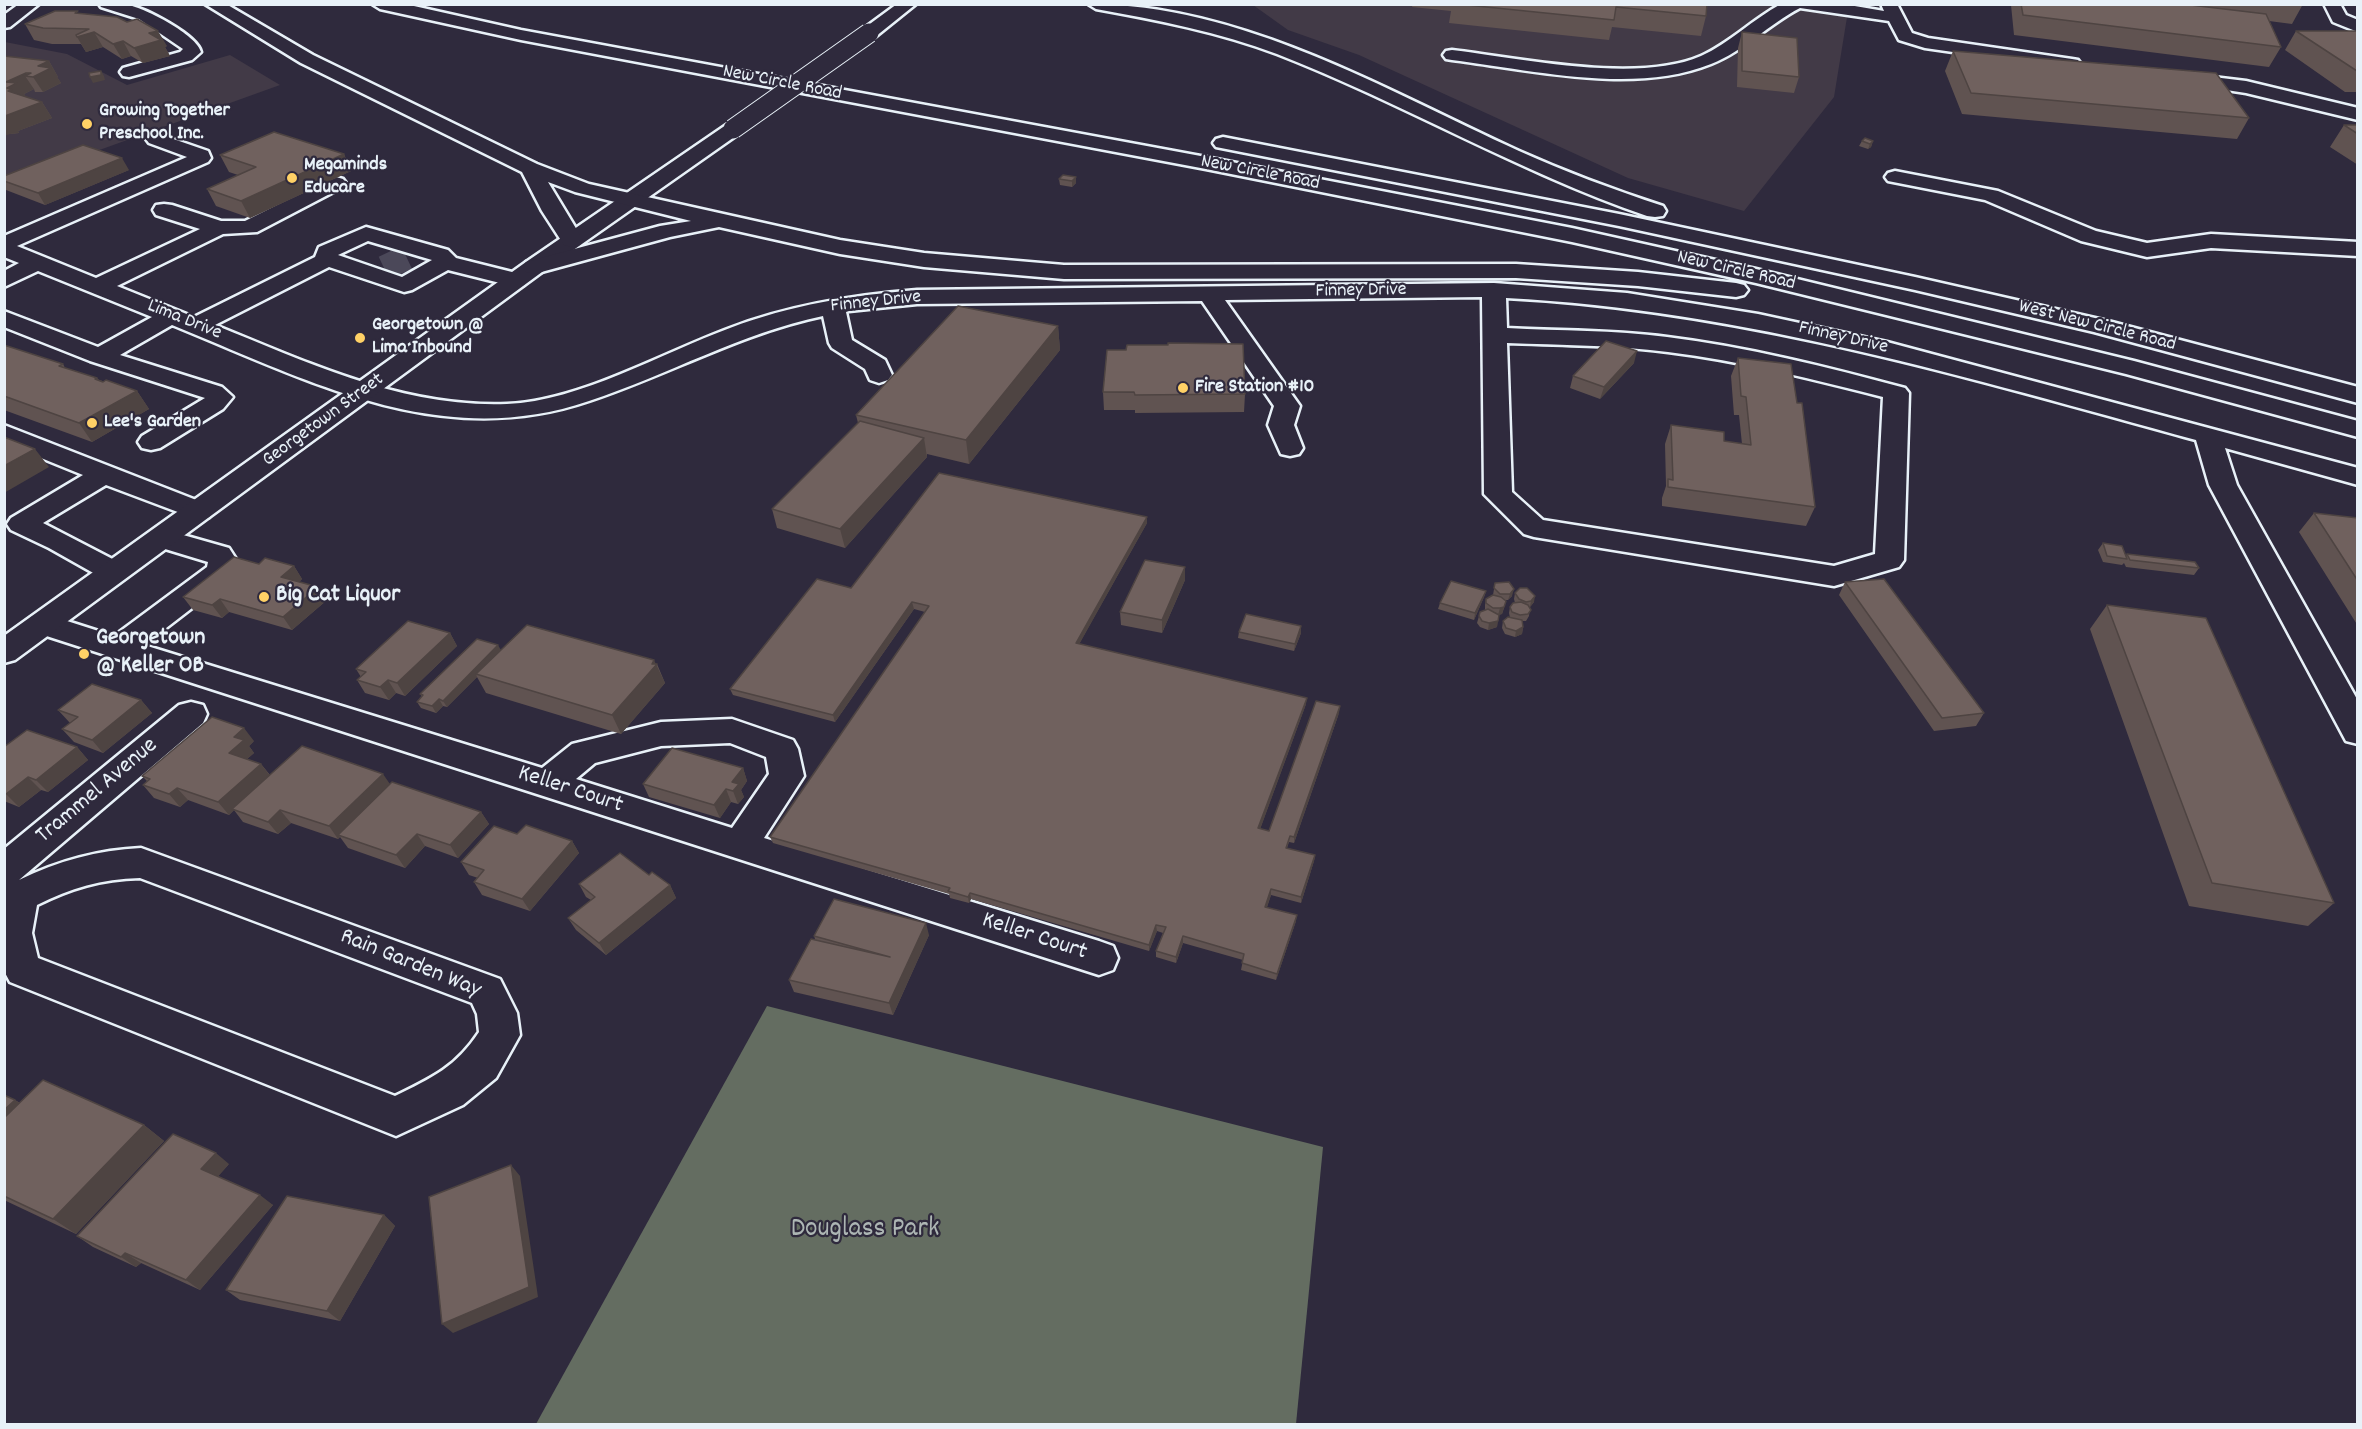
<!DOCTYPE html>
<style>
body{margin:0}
#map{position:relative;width:2362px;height:1429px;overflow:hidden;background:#2f2a3d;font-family:Dekko,sans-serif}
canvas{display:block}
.frame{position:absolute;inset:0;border:6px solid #e8f1f8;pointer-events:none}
</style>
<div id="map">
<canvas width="2362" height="1429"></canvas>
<div class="frame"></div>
</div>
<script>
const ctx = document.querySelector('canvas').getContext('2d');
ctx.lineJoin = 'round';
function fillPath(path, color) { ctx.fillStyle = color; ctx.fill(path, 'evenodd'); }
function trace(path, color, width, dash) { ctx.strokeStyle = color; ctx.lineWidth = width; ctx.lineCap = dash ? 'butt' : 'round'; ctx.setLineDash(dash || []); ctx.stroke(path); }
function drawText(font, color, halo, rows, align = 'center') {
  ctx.font = font + ' Dekko,sans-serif'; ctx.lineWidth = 4.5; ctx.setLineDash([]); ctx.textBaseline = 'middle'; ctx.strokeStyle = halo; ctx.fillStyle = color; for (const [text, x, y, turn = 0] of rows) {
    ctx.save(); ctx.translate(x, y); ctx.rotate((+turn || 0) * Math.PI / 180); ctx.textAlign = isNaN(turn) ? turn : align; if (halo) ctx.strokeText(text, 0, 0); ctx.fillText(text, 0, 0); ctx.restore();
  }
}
const built = new Path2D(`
 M1253,5H1849L1834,97L1744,211L1628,178L1359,55L1288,30Z
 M5,42L67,54L127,85L230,55L280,85L5,184Z`);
const green = new Path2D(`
 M767,1006L1323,1147L1296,1424H536Z`);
const minorTunnel = new Path2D(`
 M384,268L414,254`);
const minor = new Path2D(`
 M19,4H39L10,27L4,28V15Z
 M99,4C108,4 119,3 128,5C145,8 197,35 201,52L192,60L129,77L123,76L120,72L123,68L180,52L183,49L139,19L101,7Z
 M1781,4H1843L1884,11L1881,4H1897L1912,33L1928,38L2072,59L2078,60L2081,64L2078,68L2072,69L1925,48L1899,40L1889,21L1800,8C1769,24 1744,51 1711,64C1634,95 1532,70 1452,60L1446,59L1443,55L1446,51L1452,50C1520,58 1637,84 1701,56C1730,43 1753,19 1781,4Z
 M2324,4H2340L2346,15L2358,20V32L2333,22Z
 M2180,73L2246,81L2358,108V120L2246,93L2174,82L2171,78L2174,74Z
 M156,133L208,151L211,158L208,162L17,246L96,278L200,229L156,215L153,210L156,205L164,204L172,205L221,221H245L329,179L336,177L343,179L346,183L343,187L257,232L223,234L117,286L194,317L315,257L319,247L366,227L448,250L456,258L524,275L527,280L524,285L516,287L448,270L412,290L404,292L329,267L215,325C309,363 403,408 507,404C580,401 662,353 730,328C790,305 853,295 917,290L1494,283L1627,293L1758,314L1887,342L2358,468V485L2225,448L2237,485L2358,701V744L2346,741L2209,485L2196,440C1969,378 1743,310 1506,298L1507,328C1560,331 1614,330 1667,337C1748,347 1827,367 1905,388L1909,393L1904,560L1899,567L1834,586L1534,537L1524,534L1484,494L1482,297L1225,300L1300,406L1294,425L1303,448L1299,454L1290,456L1281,454L1268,425L1274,406L1202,301L917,304L849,311L846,312L852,340L885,360L892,375L888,380L879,383L870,380L865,369L832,348L829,343L823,316C741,333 668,375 589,401C440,452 308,380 172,325L120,355L222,387L233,397L223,409L160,448L151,450L142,448L138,442L142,436L205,398L90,361L4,327V311L98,347L152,317L38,271L4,287V271L19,263L4,257V236L187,157L149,143L146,139L149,135ZM368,241L432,260L402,277L338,255ZM1507,343C1561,345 1614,345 1668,352C1741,361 1812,379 1883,397L1875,554L1834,566L1543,520L1512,492Z
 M1895,171L1998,191L2096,231L2147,243L2211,234L2358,242V256L2211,248L2147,257L2081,241L1985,200L1888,181L1885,177L1888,173Z
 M4,425L209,505L213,511L209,517L199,520L106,485L43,523L124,565L129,572L124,579L114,582L104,579L49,548L11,530L7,524L11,518L83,475L4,443Z
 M162,529L229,548L238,562L231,578L144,645L542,768L572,744L661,722L732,719L793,740L798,749L804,776L764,838L1099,941L1113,946L1118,958L1113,970L1099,975L31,631L27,624L31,617L42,613L114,636L207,567L208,562L152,545L148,538L152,531ZM730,743L766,757L769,774L732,828L576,779L595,763L661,746Z
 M191,702L203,705L207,714L203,723L19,880C58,861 97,850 141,848L500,979L517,1013L520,1035L496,1078L463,1105L396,1136L10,982L4,971V849L179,705ZM140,878L472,1003L477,1014L479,1032C456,1067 432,1078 395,1096L38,958L32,933L37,905C71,888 101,879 140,878Z`);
const major = new Path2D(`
 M897,4H916L875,37H863L860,33L863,29Z
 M733,123L740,125L743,129L740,133L542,272L15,660L4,663V636L526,262L726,125Z`);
const highway = new Path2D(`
 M205,4H226L313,55L537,164L589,184L840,240L924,253L1064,265L1516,264L1638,272L1736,283L1744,285L1748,290L1744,295L1736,297L1638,286L1516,278L1064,279L924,267L840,254L719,227L670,237L534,274L526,272L523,267L526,262L660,226L691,221L575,192L548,182L583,240L580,245L572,247L564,245L542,211L522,172L301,63Z
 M372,4H405L521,30L1206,157L1572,228L1756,269L2134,361L2358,421V437L2126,374L1756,283L1572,242L1206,169L521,40L380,9Z
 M1088,4C1240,4 1384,89 1519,151C1566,172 1614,190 1663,206L1666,211L1663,216L1655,217L1647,216C1519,172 1403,103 1277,54C1219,32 1157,20 1096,9Z
 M1223,137L1619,214L1915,277L2108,321L2358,387V403L2094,332L1915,290L1619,226L1216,147L1213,143L1216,139Z`);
const majorBridge = new Path2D(`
 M733,129L869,33`);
const wall = new Path2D(`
 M1413,4H1707L1706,16L1701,36L1612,27L1609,40L1449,23L1451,11L1412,7Z
 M2303,4L2292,24L2269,21L2281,47L2269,67L2014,35L2011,5Z
 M79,13L167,46L165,47L170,56L143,63L131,56L122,59L103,47L86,52L81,44H52L34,40L25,24Z
 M2296,31H2358V92H2345L2285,50Z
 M1742,32L1799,77L1794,93L1737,87L1738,48Z
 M1953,51L2249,118L2237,139L1962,114L1945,71Z
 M4,56L49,61L58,77H57L61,83L43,92H35L34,89L24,94L26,97L42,102L52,118L18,131L19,133L10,134Z
 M2344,125H2358V165L2330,147Z
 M1862,141H1873L1871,147L1868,149L1859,146Z
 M344,154L351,171L250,218L216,206L207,189L238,175L229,172L220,155Z
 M129,170L45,205L6,190L4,188V176Z
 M1063,175L1076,183L1072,187L1060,185L1059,179Z
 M1058,326L1060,350L969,464L927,454V457L845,548L777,528L772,509L858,423L856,415Z
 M4,345L63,364L65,368L97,378L99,380L137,391L149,409L92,442L4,410Z
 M1738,358L1797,403L1815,507L1806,526L1662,506V498L1666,486L1665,444L1671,425L1724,441L1742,444L1739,415H1734L1731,376Z
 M1634,363L1600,399L1570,388L1573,376Z
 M1103,392L1245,394L1244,412L1135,413V410H1104Z
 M2314,513L2358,518V626L2299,532Z
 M1147,523L1079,644L1306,704L1260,829L1269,831L1339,713L1294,843L1289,842L1287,848L1315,855L1314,861L1301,903L1271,895L1267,907L1296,921L1276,980L1241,970L1243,960L1183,943L1176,963L1156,957V951L1163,933L1157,931L1149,951L971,899L969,903L950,898L949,894L773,843L770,837L925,612L914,609L835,722L733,695L730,689L851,588Z
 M2103,543L2126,556L2127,554L2199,568L2194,575L2126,567L2124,563L2122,565L2103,562L2098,550Z
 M259,564L294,566L302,579L299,582L318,587L327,600L292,630L229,612L222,618L193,610L183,597Z
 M1185,567V580L1162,633L1121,625L1120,612Z
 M1845,582L1984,713L1976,726L1934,731L1839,595Z
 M1495,583L1512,596L1508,600H1505L1504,608L1502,614L1498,615L1497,627L1488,630L1480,627L1477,623L1479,616L1485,610V605L1486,599L1493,595Z
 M1486,591L1484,597L1474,620L1438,609L1440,603Z
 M1515,593L1534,602L1530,607L1529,616L1526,621H1522L1523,627L1522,634L1515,637L1505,634L1502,628L1503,621L1510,618L1509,613L1510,607L1515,603L1514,599Z
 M2107,605L2334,903L2308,926L2189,906L2090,629Z
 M1239,632L1301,633L1294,651L1238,638Z
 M450,633L457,646L405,696L396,693L389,700L365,693L357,680L361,677L356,669Z
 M501,650L657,664L665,683L621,734L486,693L477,677L447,707L443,706L436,713L421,708L417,702L422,697L420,694Z
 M141,700L152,713L103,753L74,742L62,729L70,723L58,710Z
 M254,741L249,746L254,753L247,759L261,764L270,775L390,784L481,812L489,824L458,858L425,846L405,868L348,848L340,837L338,839L291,823L278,834L243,822L234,810L229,815L188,800L180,807L154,798L143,785L147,781L142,776Z
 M4,747H77L88,760L48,792L41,790L19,807L4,801Z
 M743,768L747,781L741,790L744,797L738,804L731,802L720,818L649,797L643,784Z
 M517,834L572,841L579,853L530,911L482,895L474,882L478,878L469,875L461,862Z
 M649,875L670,885L676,898L606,955L576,930L568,918L591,900L586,897L579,884Z
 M929,935L893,1015L794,992L789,980L815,939L814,936Z
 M4,1095L15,1100L20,1103L144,1125L164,1141L76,1234L4,1200Z
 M229,1164L218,1176L273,1205L200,1290L141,1263L136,1267L93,1247L77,1236Z
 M384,1215L395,1226L340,1321L240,1300L226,1290Z`);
const shadedWall = new Path2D(`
 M158,31L167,46L165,47L170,56L143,63L134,48L149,33Z
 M94,32L103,47L86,52L77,37Z
 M123,41L131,56L122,59L113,44Z
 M49,61L58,77H57L61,83L43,92L33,77L38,66Z
 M101,71L104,76L105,80L93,83L90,77Z
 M26,73L28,76H25L34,89L24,94L27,99L8,91L6,82Z
 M42,102L52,118L18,131L19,133L10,134L4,136L5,116Z
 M1873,141L1871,147L1868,149L1870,144Z
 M344,154L351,171L250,218L241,201Z
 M122,158L129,170L45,205L38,193Z
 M1076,177V183L1072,187V181Z
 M1058,326L1060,350L969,464L966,440Z
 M1637,351L1634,363L1600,399L1604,387Z
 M137,391L149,409L92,442L79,423Z
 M924,438L927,457L845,548L840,529Z
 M35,449L49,467L4,493V466Z
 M1147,517V523L1076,650V643Z
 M294,566L302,579L289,590L281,577Z
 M1185,567V580L1162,633V620Z
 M318,587L327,600L292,630L283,617Z
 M1514,589L1512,596L1508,600L1510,594Z
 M1486,591L1484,597L1474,620L1475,613Z
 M1535,596L1534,602L1530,607L1531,601Z
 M220,599L229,612L222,618L212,605Z
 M1506,601L1502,614L1498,615L1500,608Z
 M912,602L914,609L835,722L833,715Z
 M1498,621L1497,627L1488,630L1489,623Z
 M1301,626V633L1294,651L1295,644Z
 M1523,627L1522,634L1515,637L1516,631Z
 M450,633L457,646L405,696L397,683Z
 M498,645L502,652L476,674L477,677L447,707L443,701Z
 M654,660L665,683L621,734L612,715Z
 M388,680L396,693L389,700L380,687Z
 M1307,698L1306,704L1258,835V828Z
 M439,699L443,706L436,713L432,706Z
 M141,700L152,713L103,753L92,740Z
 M1340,706L1339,713L1294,843V837Z
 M244,728L254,741L249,746L254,753L239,766L229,753L234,737Z
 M77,747L88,760L48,792L36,780Z
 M261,764L271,777L232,809L234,810L229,815L218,802Z
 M743,768L747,781L741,790L744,797L738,804L733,791L732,782Z
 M383,774L392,787L338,835L340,837L338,839L329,826Z
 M28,777L41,790L19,807L6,794Z
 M177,788L188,800L180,807L169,794Z
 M726,789L731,802L720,818L714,805Z
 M280,810L291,823L278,834L268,822Z
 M481,812L489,824L458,858L450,845Z
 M417,834L425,846L405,868L396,855Z
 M572,841L579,853L530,911L522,899Z
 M1315,855L1314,861L1301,903V897Z
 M670,885L676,898L606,955L599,943Z
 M1271,889V895L1265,913V907Z
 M970,893L971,899L969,903L968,897Z
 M1297,915L1296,921L1276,980L1277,974Z
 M926,923L929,935L893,1015L889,1003Z
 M1156,925L1157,931L1149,951V945Z
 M1183,936V943L1176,963V957Z
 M15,1100L31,1111L4,1136V1110Z
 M144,1125L164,1141L76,1234L53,1219Z
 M216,1153L229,1164L215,1180L201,1169Z
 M511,1165L520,1176L538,1297L453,1333L442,1324Z
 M260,1195L273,1205L200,1290L186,1280Z
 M384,1215L395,1226L340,1321L327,1311Z
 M125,1253L141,1263L136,1267L121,1257Z`);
const building = new Path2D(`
 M1457,4H1707L1706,16L1616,7L1614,20Z
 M2021,4H2182L2266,14L2281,47L2023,15Z
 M55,11H78L75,13L117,17L127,22L137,19L158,31L149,33L161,40L134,48L123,41L113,44L94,32L77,37L76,35L89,29L43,28L25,24Z
 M2296,31H2358V71H2357Z
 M1742,32L1797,38L1799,77L1742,71Z
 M1953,51L2216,73L2249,118L1971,93Z
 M4,56L49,61L38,66L51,68L33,77L25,76L31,73H26L6,82L17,83L7,88L12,90L8,91L42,102L5,116H8L4,117Z
 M101,71V75L90,77L89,73Z
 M2344,125H2358V134Z
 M274,132L344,154L241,201L207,189L256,167L220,155Z
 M1865,138L1873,141L1870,144L1862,141Z
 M83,145L122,158L38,193L4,181V176Z
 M1063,175L1076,177L1072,181L1059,179Z
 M958,306L1058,326L966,440L856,415Z
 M1606,341L1637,351L1604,387L1573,376Z
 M1168,343L1243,344L1245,394L1135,395L1134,392H1103L1107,350H1126L1127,345H1168Z
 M4,345L63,364L59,366L97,378L95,379L103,382L106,380L137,391L79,423L4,396Z
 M1738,358L1791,364L1797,403H1802L1815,507L1668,487V479L1673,480L1671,425L1724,432V441L1751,445L1746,397L1741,396Z
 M860,421L924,438L840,529L772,509Z
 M4,437L35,449L4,466Z
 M939,473L1147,517L1076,643L1307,698L1258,828L1269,831L1316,701L1340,706L1294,837L1290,836L1286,848L1315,855L1301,897L1271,889L1265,907L1297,915L1277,974L1242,963L1244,954L1183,936L1176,957L1156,951L1166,927L1156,925L1149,945L970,893L968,897L948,891L950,888L770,837L929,606L912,602L833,715L730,689L817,579L851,588Z
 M2314,513L2358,518V581Z
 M2103,543L2122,546L2127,559L2107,556Z
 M2127,554L2195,562L2199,568L2130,560Z
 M234,557L259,564L265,558L294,566L281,577L318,587L283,617L220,599L212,605L183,597Z
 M1145,560L1185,567L1162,620L1120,612Z
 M1884,579L1984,713L1942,718L1845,582Z
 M1451,581L1486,591L1475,613L1440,603Z
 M1509,582L1514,589L1510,594H1500L1494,588L1495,583Z
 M1520,588H1527L1535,596L1531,601L1526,602L1519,599L1515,593Z
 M1493,595L1501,597L1506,601L1504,607L1500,608H1493L1486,603V599Z
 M1521,602L1528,605L1531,610L1528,614L1520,615L1512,612L1510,607L1513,603Z
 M2107,605L2206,618L2334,903L2212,883Z
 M1488,609L1499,615L1498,621L1489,623L1482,621L1479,616L1480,612Z
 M1246,614L1301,626L1295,644L1239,632Z
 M1508,617L1522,620L1523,627L1516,631L1506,628L1503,621Z
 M408,621L450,633L397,683L388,680L380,687L357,680L366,672L356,669Z
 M527,625L654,660L652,664H657L612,715L476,674Z
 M477,639L498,645L443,701L439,699L432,706L417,702L423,695L420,694Z
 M92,684L141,700L92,740L62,729L78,717L58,710Z
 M212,717L244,728L234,737L244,740L229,753L261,764L218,802L177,788L169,794L143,785L150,779L142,776Z
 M27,730L77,747L36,780L28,777L6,794H4V747Z
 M302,746L383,774L329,826L280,810L268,822L232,809Z
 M672,748L743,768L732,782L739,784L733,791L726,789L714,805L643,784Z
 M392,782L481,812L450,845L417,834L396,855L338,835Z
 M526,825L572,841L522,899L474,882L484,870L461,862L494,826L517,834Z
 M620,853L649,875L652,872L670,885L599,943L568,918L595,897L579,884Z
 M834,899L926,923L889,1003L789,980L811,939L890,957L814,936Z
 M43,1080L144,1125L53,1219L4,1196V1118Z
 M4,1095L15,1100L4,1110Z
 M173,1134L216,1153L201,1169L260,1195L186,1280L125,1253L121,1257L77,1236Z
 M511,1165L529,1287L442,1324L429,1197Z
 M287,1196L384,1215L327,1311L226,1290Z`);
const markers = [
 [87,124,6,"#ffd166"],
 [292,178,6,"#ffd166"],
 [360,338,6,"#ffd166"],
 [1183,388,6,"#ffd166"],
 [92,423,6,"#ffd166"],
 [264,597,6,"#ffd166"],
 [84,654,6,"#ffd166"]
];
const farStreetnames = [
 ["New Circle Road",782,84,11],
 ["New Circle Road",1260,174,11],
 ["New Circle Road",1736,272,13],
 ["Finney Drive",1361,292,-1],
 ["Finney Drive",876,303,-6],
 ["Lima Drive",184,321,22],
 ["West New Circle Road",2097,327,14],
 ["Finney Drive",1843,339,13],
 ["Georgetown Street",324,421,-36]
];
const farPoinames = [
 ["Growing Together",99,112],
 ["Preschool Inc.",99,135],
 ["Megaminds",304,166],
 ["Educare",304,189],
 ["Georgetown @",372,326],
 ["Lima Inbound",372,349],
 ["Fire Station #10",1195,388],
 ["Lee's Garden",104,423]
];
const poiNames = [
 ["Big Cat Liquor",276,597],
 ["Georgetown",96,640],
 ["@ Keller OB",96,668]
];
const streetNames = [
 ["Keller Court",570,791,18],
 ["Trammel Avenue",98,792,-40],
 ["Keller Court",1034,938,18],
 ["Rain Garden Way",410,965,22]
];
const nearParknames = [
 ["Douglass Park",865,1231]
];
fillPath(built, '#423a47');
fillPath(green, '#646d61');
trace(minorTunnel, '#4b4859', 25, [25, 13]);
trace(minor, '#e8f1f8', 5);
trace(major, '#e8f1f8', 5);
trace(highway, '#e8f1f8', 5);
fillPath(minor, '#2f2a3d');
fillPath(major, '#2f2a3d');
fillPath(highway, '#2f2a3d');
trace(majorBridge, '#e8f1f8', 21, []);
trace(majorBridge, '#2f2a3d', 19);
fillPath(wall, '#605351');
fillPath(shadedWall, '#4e4442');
fillPath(building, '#70615e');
trace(building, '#4e4442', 1.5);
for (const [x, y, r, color] of markers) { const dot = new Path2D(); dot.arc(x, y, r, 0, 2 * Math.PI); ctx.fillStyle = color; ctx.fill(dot); trace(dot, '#2f2a3d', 2); }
drawText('20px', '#e8f1f8', '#2f2a3d', farStreetnames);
drawText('bold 20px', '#e8f1f8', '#2f2a3d', farPoinames, 'left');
drawText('bold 24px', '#e8f1f8', '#2f2a3d', poiNames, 'left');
drawText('24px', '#e8f1f8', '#2f2a3d', streetNames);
drawText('28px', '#adb6b4', '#2f2a3d', nearParknames);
</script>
